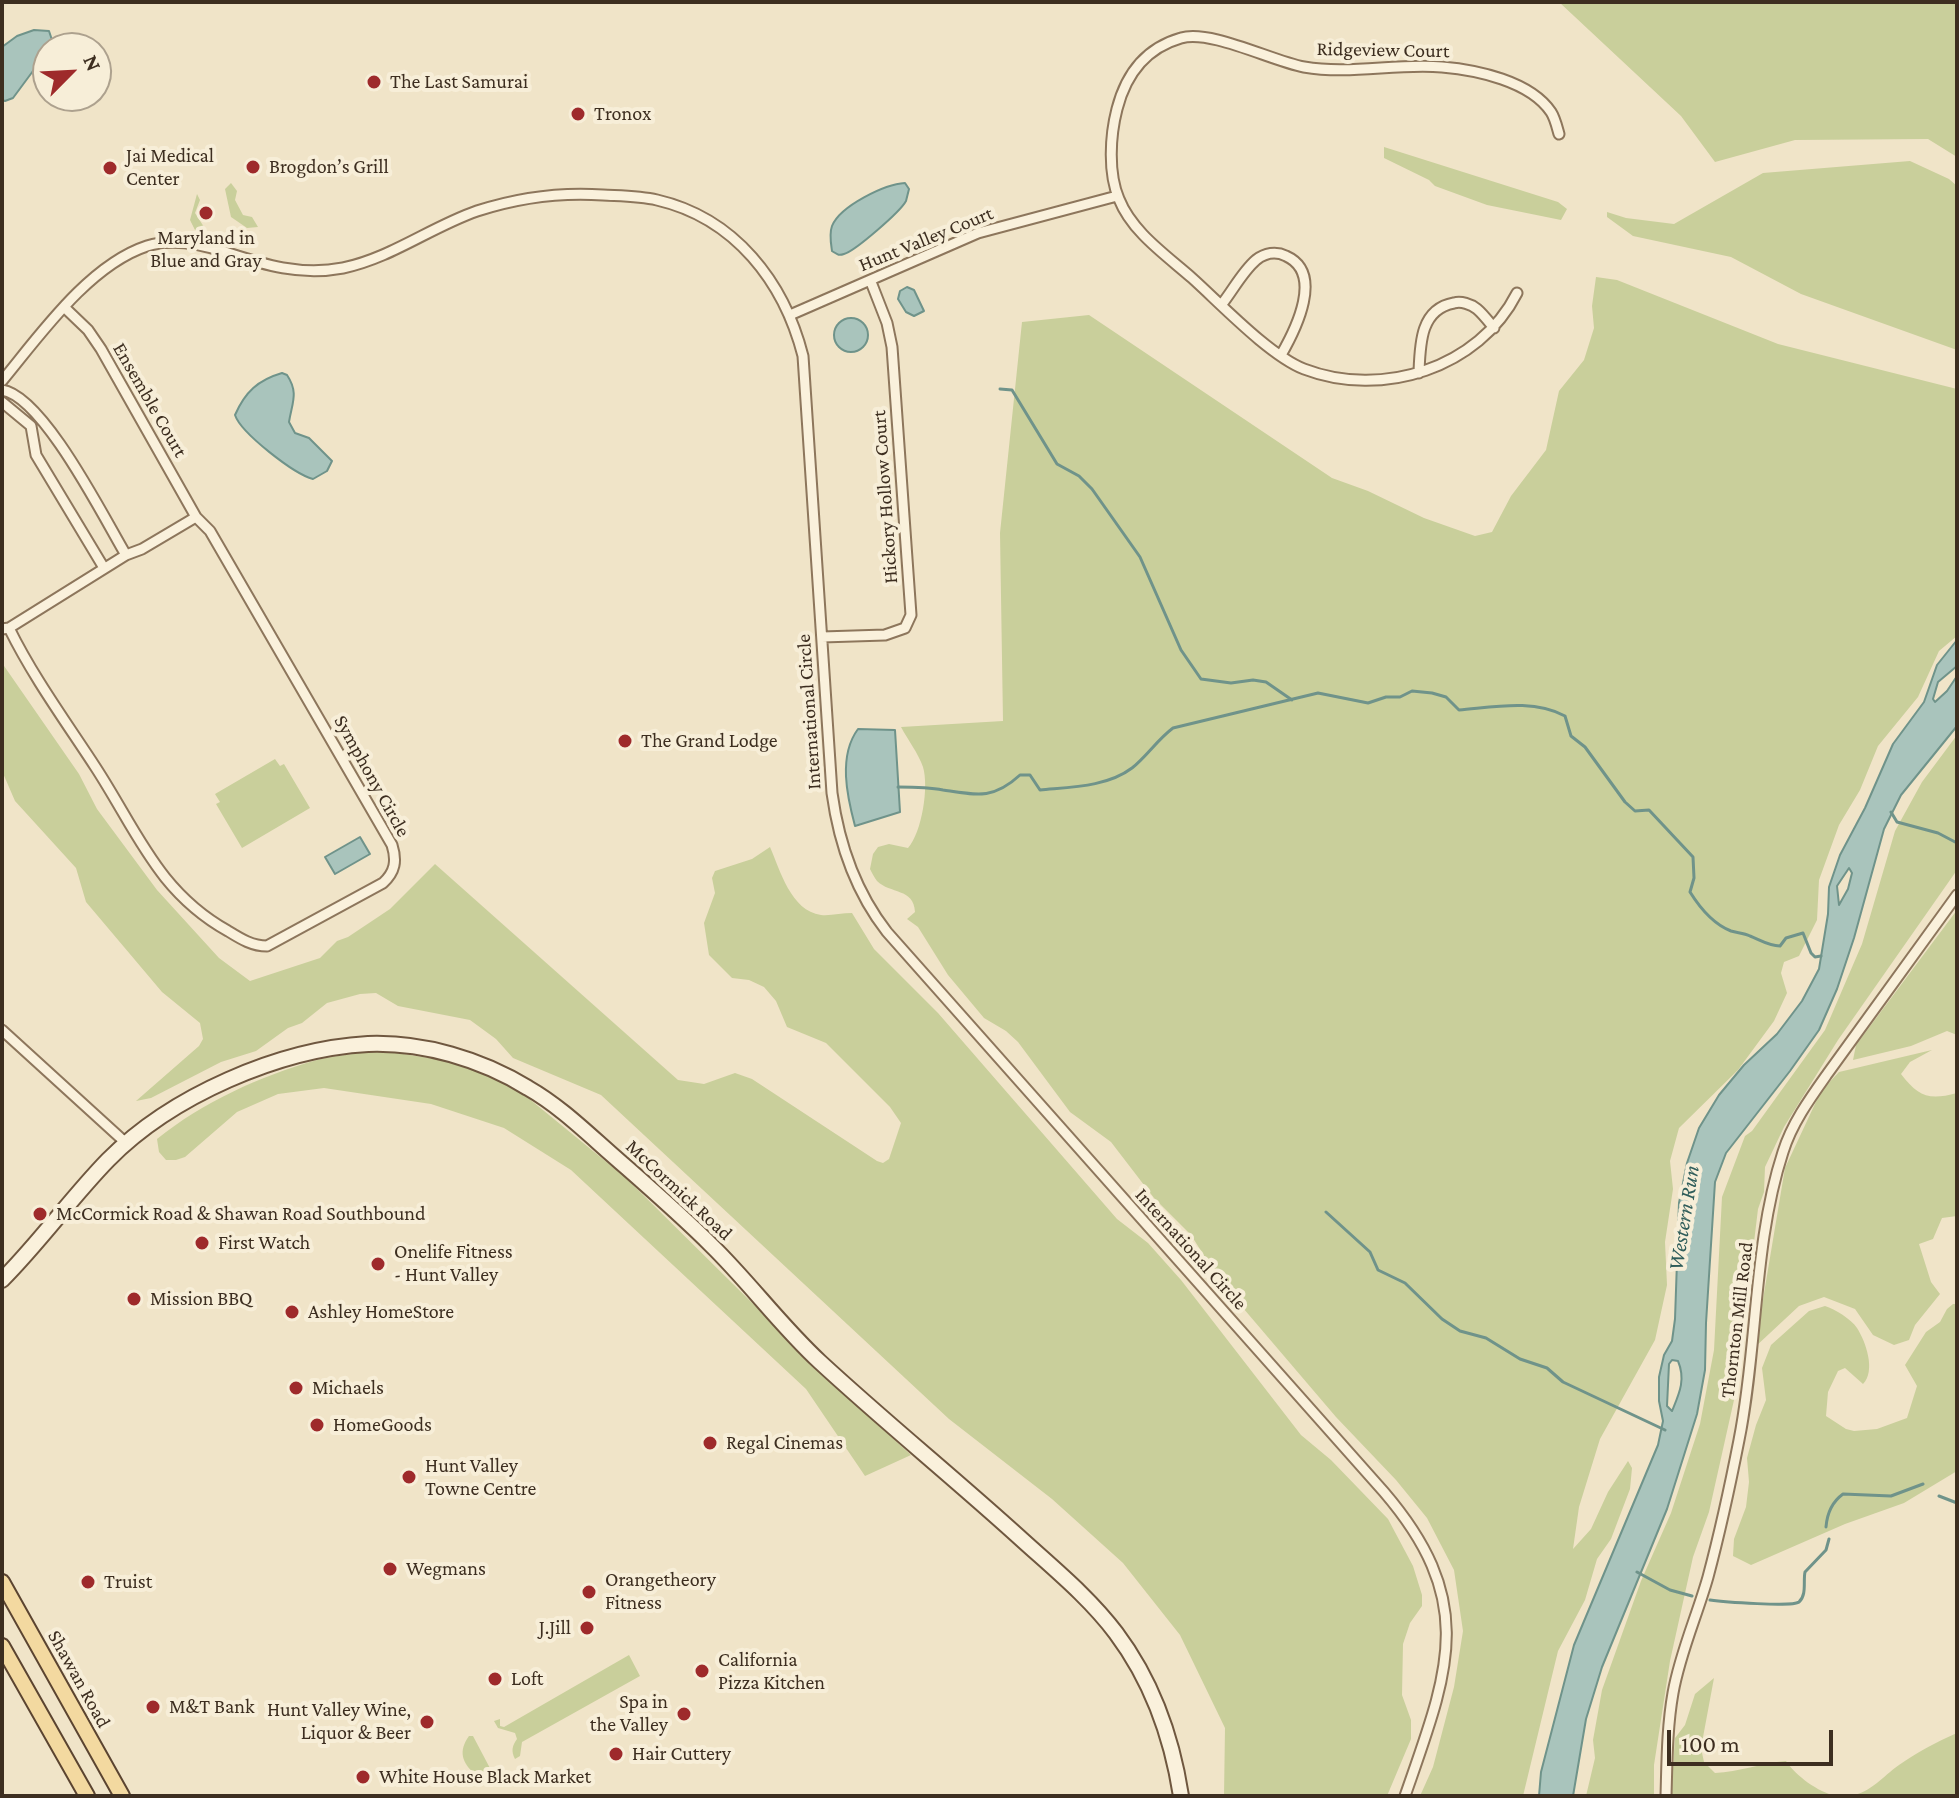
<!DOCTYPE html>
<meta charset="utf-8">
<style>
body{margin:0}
#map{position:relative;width:1959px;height:1798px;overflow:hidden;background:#f0e4c8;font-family:"Crimson Pro",serif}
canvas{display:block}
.frame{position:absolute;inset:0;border:4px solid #3d2e20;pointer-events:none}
.north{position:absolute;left:32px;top:32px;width:80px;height:80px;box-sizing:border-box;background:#f7eed8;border:2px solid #ada18e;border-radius:50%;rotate:66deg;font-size:22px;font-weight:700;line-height:32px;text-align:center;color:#3d2e20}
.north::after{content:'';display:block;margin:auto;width:28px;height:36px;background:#9e2a2b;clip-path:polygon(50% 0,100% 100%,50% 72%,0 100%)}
.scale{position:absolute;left:1667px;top:1730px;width:166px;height:36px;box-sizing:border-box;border:4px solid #3d2e20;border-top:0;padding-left:10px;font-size:24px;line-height:28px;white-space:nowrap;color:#3d2e20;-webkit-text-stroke:6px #f7eed8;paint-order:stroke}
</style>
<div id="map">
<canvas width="1959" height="1798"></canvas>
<div class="frame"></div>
<div class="north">N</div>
<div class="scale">100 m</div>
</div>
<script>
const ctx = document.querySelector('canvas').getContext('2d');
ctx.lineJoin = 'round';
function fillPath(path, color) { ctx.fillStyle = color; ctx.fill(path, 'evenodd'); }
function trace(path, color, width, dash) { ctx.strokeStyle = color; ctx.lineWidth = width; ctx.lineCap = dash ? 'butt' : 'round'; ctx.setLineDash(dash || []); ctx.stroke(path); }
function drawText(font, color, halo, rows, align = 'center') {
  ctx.font = font + ' "Crimson Pro",serif'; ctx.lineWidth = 8; ctx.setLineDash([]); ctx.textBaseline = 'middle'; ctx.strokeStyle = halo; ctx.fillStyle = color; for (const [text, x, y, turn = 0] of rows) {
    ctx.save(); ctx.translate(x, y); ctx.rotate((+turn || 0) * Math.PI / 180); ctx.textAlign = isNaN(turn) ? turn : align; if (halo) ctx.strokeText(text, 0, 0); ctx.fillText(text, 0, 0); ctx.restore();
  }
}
const green = new Path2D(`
 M1559,2H1957V157L1928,139L1795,140L1715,162L1681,116Z
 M1384,147L1558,202L1567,209L1561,220L1487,205L1435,186L1429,180L1384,158Z
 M1910,161L1949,179L1957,186V350L1801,294L1731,257L1633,236L1607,217V212L1626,218L1674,224L1763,173Z
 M231,183L237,191L235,200L243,215L252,217L258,227L247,228L231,217L225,189Z
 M197,194L200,200L195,213L204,227L199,231L195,230L190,220Z
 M1596,277L1617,280L1778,344L1957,389V636L1939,651L1918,697L1878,746L1860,790L1839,825L1819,880L1817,920L1799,956L1784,962L1781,973L1787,993L1774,1021L1738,1070L1679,1128L1670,1161L1673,1189L1665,1242L1667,1285L1655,1340L1600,1439L1579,1507L1573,1549L1591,1529L1608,1492L1628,1461L1632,1468L1630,1489L1611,1539L1597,1559L1585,1600L1558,1651L1523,1796H1420L1433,1767L1454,1687L1463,1631L1454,1570L1427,1518L1396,1480L1336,1417L1220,1281L1191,1235L1154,1198L1111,1142L1070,1112L1018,1042L1006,1031L984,1018L948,975L918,927L907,919L915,912C914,888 890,894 877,881C874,877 872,873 870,869L873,854L878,847L889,844L908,848C922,832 929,787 923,767C918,753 908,740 901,727L1003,721L1000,533L1022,322L1089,315L1332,478L1368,491L1424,518L1475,536L1492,532L1511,496L1546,450L1559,391L1584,360L1594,328L1592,306Z
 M2,663L79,774L97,809L157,890L219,958L250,981L320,958L337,941L348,937L390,909L435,864L678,1080L704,1084L735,1073L752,1079L877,1161L883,1163L889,1159L901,1123L890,1107L826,1043L787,1027L776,1001L764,987L749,980L732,978L709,955L704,923L715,893L712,878L715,871L752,859L770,847C780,870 791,911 821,915C830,916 842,913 852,913L874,949L938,1013L1117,1219L1148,1243L1181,1280L1301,1435L1331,1460L1388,1519L1413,1566L1422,1595V1606L1410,1623L1403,1644L1402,1695L1411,1720V1739L1387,1796H1224L1225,1728L1180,1635L1123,1563L1052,1499L949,1419L601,1095L513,1058L496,1039L470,1020L398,1006L376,993L360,994L327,1003L302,1023L288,1028L256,1051L221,1062L151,1098L136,1101L199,1046L203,1039L200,1023L162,992L86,902L76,868L15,801L2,771Z
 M1957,735V870L1838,1040L1784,1127L1765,1167L1764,1192L1758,1209L1736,1391L1709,1512L1693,1557L1670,1661L1654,1765V1796H1586L1595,1758L1593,1740L1602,1690L1641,1581L1671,1513L1700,1424L1714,1350L1722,1197L1745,1136L1752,1131L1825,1030L1862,944L1895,831L1922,782Z
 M275,759L280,766L284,764L310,808L242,848L216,804L220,802L215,794Z
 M1957,910V1035L1947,1031L1911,1046L1853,1060L1856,1045Z
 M378,1050L454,1062L516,1088L626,1178L841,1391L911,1455L865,1476L806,1389L571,1170L504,1128L431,1104L324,1088L278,1094L237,1112L185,1157L176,1160H166L159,1152L157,1139C203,1102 260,1076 317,1060C337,1055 358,1054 378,1050Z
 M1932,1050L1910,1062L1901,1074C1918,1096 1928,1101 1957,1093V1216L1942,1218L1933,1239L1919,1244L1931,1282L1940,1294L1915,1325L1909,1340L1894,1345L1873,1335L1855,1309L1824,1297L1799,1306L1755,1347L1785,1168L1821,1091L1839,1072Z
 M1953,1304H1957V1471L1904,1503L1845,1524L1751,1565L1733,1556L1734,1539L1746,1507L1749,1482L1747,1458L1756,1425L1766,1400L1762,1368L1771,1345L1809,1311L1825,1306C1835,1309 1851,1319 1857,1328C1866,1342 1876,1371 1863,1384L1845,1368L1838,1371L1828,1392L1826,1416L1846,1429L1854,1431L1877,1429L1907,1418L1917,1386L1905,1365L1926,1332L1940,1322L1947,1309Z
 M629,1655L640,1676L522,1742L520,1756L515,1759C511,1751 512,1746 517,1739L515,1733L498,1728L494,1721L500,1719V1726L504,1727Z
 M1714,1678L1701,1748L1704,1762L1715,1773C1739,1772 1761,1763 1786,1761C1796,1776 1818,1792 1836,1796H1671L1675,1738L1685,1725L1695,1694Z
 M1957,1733V1796H1850C1872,1792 1882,1777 1899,1765C1918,1752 1936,1742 1957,1733Z
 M469,1736H473L492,1772L475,1774C462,1763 458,1751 469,1736Z`);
const water = new Path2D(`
 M34,30L49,31L52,40L50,48L13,98L5,101L2,100V47L17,36Z
 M905,183L909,189C908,193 907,197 906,201C900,212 855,251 844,254C838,256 837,254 832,251C831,244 829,234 832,226C840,206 885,184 905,183Z
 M907,287L914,290L924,311L914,316L906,312L898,299L900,291Z
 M834 335a17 17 0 1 1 34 0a17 17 0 1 1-34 0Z
 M282,373L287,375C299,393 292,403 289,422L295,433L309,438L332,461L327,471L313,479C294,474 241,433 235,415C245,392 258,380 282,373Z
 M1957,640V666L1938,682L1933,699L1935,702L1947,691L1957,676V726L1901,795L1884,829L1854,938L1837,989L1819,1030L1790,1071L1726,1153L1715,1182L1706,1323L1705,1370L1697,1414L1667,1509L1602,1667L1586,1719L1573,1796H1539L1541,1772L1574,1645L1658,1445L1663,1421L1659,1401V1377L1664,1355L1672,1341L1675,1319L1679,1203L1687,1163L1699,1128L1719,1095L1744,1065L1777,1034L1802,1001L1819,969L1828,914L1829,887L1840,855L1865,808L1893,744L1924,702L1937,665ZM1849,868L1852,873L1848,889L1839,905L1837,886ZM1672,1360L1678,1361C1686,1380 1679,1394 1672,1411L1667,1406L1669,1364Z
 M858,729L895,730L900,812L855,826C847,796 838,756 858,729Z
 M360,837L370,854L335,874L325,857Z`);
const stream = new Path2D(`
 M1000,389L1012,390L1057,464L1079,476L1092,489L1140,557L1181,650L1201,679L1231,683L1253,680L1266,682L1292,700
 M898,787C913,787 928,787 943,790C976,795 993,800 1020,775H1030L1040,790C1070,787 1107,787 1132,768C1147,756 1157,740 1173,728L1318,693L1368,703L1386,697H1400L1412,691L1432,693L1446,697L1459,710C1495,707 1533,699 1565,716L1571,736L1585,747L1625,802L1635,811L1649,810L1693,857L1694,878L1690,892C1700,908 1713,924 1731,931C1738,933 1744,933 1750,936C1760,940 1769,946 1780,946L1786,938L1803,933L1811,953L1815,957L1821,956
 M1891,812L1897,822L1938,833L1957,843
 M1326,1212L1370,1252L1378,1270L1405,1283L1442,1319L1460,1331L1486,1338L1520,1359L1547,1368L1563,1382L1665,1430
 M1939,1496L1957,1503
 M1826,1527C1827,1514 1832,1502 1843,1494L1891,1496L1923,1484
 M1637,1572L1670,1590L1692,1596
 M1710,1600C1723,1602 1793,1607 1799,1602C1807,1595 1803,1581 1805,1572L1826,1550L1829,1539`);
const minor = new Path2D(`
 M1517,293C1479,368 1382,399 1304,369C1269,355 1221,304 1192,278C1166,255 1132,232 1119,199C1108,173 1110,136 1117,109C1126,74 1146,48 1181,38C1210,29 1272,61 1304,67C1350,75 1396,63 1442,67C1477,70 1530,81 1551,112C1555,118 1557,127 1559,134
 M1222,304C1233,290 1243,271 1256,260C1265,253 1276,251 1286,256C1324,273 1296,329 1281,355
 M790,315L978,233L1117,196
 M1419,373C1420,345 1420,309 1454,303C1461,301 1471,304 1477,309C1483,314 1489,322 1494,328
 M2,381C40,335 89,265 147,246C172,238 201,244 225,252C265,265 300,276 343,268C391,258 431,227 477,211C517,198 561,192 603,195C621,196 640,196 657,200C735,218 784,282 803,356L832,793C839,844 855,891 887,932L1384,1492C1479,1603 1448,1672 1405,1796
 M2,390C43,396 104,518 126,555
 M2,402L31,426L36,455L104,568
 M9,628C33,677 66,722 96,768C137,831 158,892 228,931C241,939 252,946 267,946L383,883C395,872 397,861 392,845L210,531L196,517L101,349L88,330L64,307
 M2,629L9,628L126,555L142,549L196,517
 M822,637L885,635L905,628L911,615L892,347L887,323L871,282
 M2,1030L126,1143
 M1666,1796C1667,1762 1667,1727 1673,1693C1680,1653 1697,1616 1708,1577C1720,1532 1730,1486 1739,1440C1758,1346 1753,1244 1783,1152C1792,1123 1811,1097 1828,1073L1957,895`);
const secondary = new Path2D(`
 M2,1280C40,1242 71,1198 108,1160C171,1096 279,1049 368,1044C423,1042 481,1059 528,1088C558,1105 584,1130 610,1153C644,1183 679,1213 711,1245C749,1282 781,1326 820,1362C885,1422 954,1478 1019,1537C1053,1568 1089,1597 1116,1633C1152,1681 1172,1738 1181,1796`);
const primary = new Path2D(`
 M2,1582L122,1796
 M2,1646L87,1796`);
const markers = [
 [374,82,8,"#9e2a2b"],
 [578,114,8,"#9e2a2b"],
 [253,167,8,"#9e2a2b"],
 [110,168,8,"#9e2a2b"],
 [206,213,8,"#9e2a2b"],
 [625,741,8,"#9e2a2b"],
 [40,1214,8,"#9e2a2b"],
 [202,1243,8,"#9e2a2b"],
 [378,1264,8,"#9e2a2b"],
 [134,1299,8,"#9e2a2b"],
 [292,1312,8,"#9e2a2b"],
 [296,1388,8,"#9e2a2b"],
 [317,1425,8,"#9e2a2b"],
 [710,1443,8,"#9e2a2b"],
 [409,1477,8,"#9e2a2b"],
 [390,1569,8,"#9e2a2b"],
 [88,1582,8,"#9e2a2b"],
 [589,1592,8,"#9e2a2b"],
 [587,1628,8,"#9e2a2b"],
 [702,1671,8,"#9e2a2b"],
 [495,1679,8,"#9e2a2b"],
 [153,1707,8,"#9e2a2b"],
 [684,1714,8,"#9e2a2b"],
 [427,1722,8,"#9e2a2b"],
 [616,1754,8,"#9e2a2b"],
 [363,1777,8,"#9e2a2b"]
];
const streetNames = [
 ["Ridgeview Court",1383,50,1],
 ["Hunt Valley Court",926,239,-22],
 ["Ensemble Court",150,400,60],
 ["Hickory Hollow Court",885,497,-94],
 ["International Circle",809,712,-94],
 ["Symphony Circle",372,776,61],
 ["McCormick Road",679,1190,43],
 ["International Circle",1191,1249,48],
 ["Thornton Mill Road",1737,1320,-83],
 ["Shawan Road",79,1679,61]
];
const poiNames = [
 ["The Last Samurai",390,82],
 ["Tronox",594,114],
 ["Jai Medical",126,156],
 ["Center",126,179],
 ["Brogdon’s Grill",269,167],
 ["Maryland in",206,238,"center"],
 ["Blue and Gray",206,261,"center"],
 ["The Grand Lodge",641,741],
 ["McCormick Road & Shawan Road Southbound",56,1214],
 ["First Watch",218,1243],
 ["Onelife Fitness",394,1252],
 ["- Hunt Valley",394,1275],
 ["Mission BBQ",150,1299],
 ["Ashley HomeStore",308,1312],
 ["Michaels",312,1388],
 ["HomeGoods",333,1425],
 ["Regal Cinemas",726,1443],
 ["Hunt Valley",425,1466],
 ["Towne Centre",425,1489],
 ["Wegmans",406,1569],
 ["Orangetheory",605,1580],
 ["Fitness",605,1603],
 ["Truist",104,1582],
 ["J.Jill",571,1628,"right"],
 ["California",718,1660],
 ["Pizza Kitchen",718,1683],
 ["Loft",511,1679],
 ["Spa in",668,1702,"right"],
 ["the Valley",668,1725,"right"],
 ["M&T Bank",169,1707],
 ["Hunt Valley Wine,",411,1710,"right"],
 ["Liquor & Beer",411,1733,"right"],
 ["Hair Cuttery",632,1754],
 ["White House Black Market",379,1777]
];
const waterNames = [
 ["Western Run",1684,1218,-81]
];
fillPath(green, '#c9cf9b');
fillPath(water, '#a9c4bc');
trace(water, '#6f938a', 2);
trace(stream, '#6f938a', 3);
trace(minor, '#8d765c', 13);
trace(secondary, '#6f573f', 18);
trace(primary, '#5b4430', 18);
trace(minor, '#faf1dc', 9);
trace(secondary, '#faf1dc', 14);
trace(primary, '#f3d9a0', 14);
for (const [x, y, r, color] of markers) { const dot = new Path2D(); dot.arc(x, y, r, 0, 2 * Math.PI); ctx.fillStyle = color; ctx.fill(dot); trace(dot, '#f7eed8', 3); }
drawText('20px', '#3d2e20', '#f7eed8', streetNames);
drawText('20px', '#3d2e20', '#f7eed8', poiNames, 'left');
drawText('italic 22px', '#2f5d5a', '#f7eed8', waterNames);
</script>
